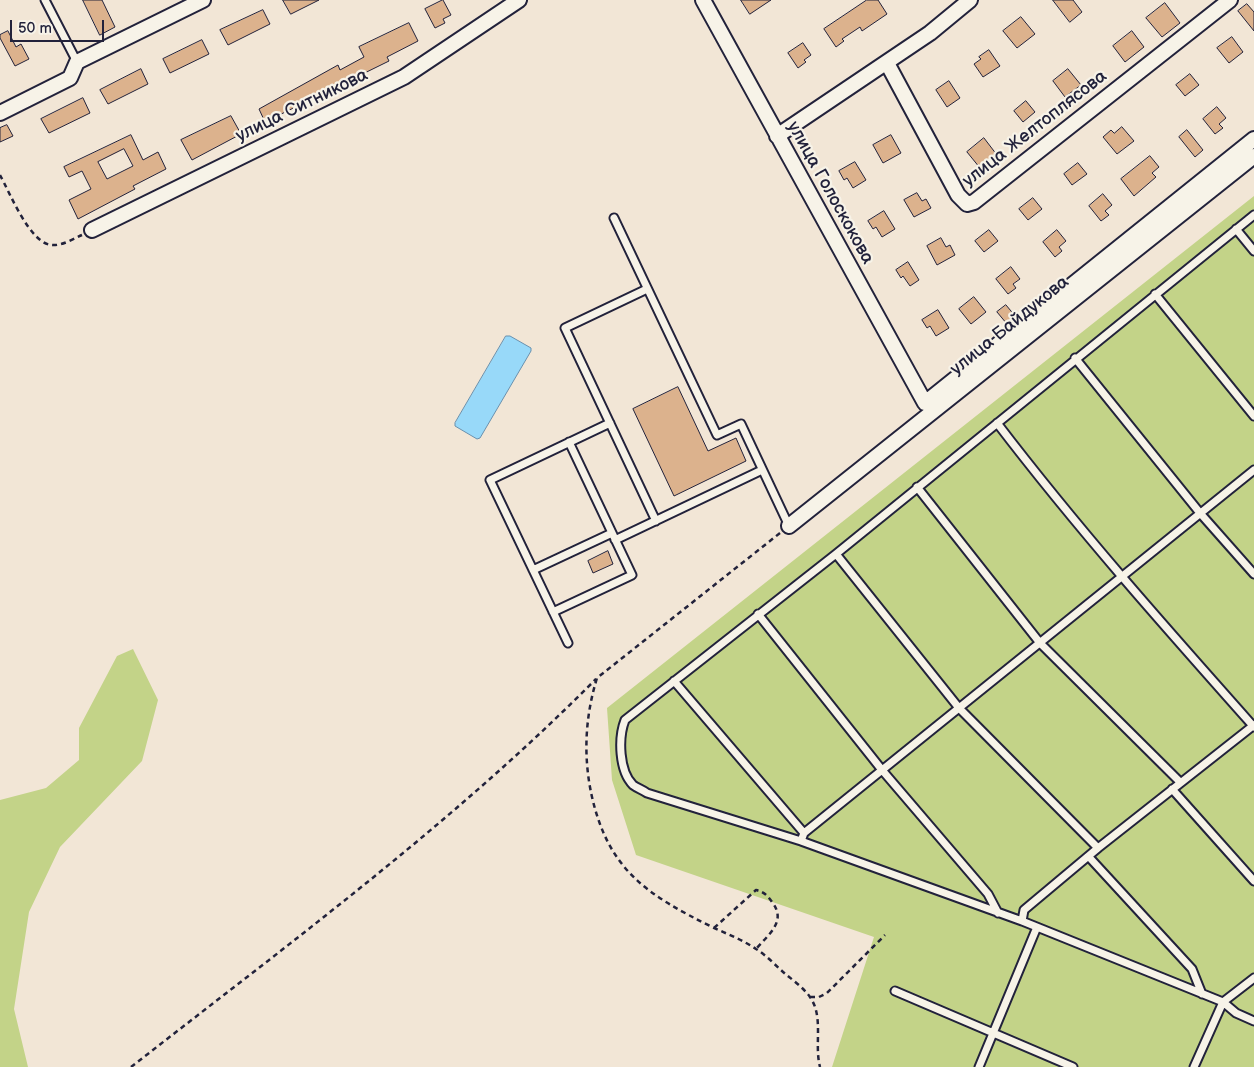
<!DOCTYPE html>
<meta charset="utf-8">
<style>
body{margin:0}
#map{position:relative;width:1254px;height:1067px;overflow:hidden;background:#f2e6d6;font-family:"Balsamiq Sans",sans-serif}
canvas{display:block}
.scale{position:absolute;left:10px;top:20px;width:94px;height:22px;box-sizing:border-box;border:2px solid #22223b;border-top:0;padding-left:6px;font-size:15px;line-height:18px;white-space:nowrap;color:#22223b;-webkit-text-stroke:4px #f7f3e8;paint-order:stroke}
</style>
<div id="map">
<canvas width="1254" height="1067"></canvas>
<div class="scale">50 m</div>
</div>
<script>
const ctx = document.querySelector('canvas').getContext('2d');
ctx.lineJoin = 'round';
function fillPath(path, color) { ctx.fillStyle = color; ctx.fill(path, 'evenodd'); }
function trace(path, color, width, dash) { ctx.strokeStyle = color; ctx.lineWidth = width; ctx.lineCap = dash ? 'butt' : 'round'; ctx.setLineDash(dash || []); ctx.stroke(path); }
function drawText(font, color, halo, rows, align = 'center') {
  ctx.font = font + ' "Balsamiq Sans",sans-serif'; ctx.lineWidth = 4.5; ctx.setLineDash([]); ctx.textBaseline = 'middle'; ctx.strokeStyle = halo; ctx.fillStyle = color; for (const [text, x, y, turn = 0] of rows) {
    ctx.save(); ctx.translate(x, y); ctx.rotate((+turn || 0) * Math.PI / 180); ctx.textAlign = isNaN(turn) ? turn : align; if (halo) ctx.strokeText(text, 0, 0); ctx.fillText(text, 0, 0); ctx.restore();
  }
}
const green = new Path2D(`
 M1254,196V1067H832L874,937L636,855L612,780L607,708Z
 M133,649L158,700L142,761L60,847L29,912L14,1009L28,1067H0V800L46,788L79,760V728L117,656Z`);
const water = new Path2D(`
 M506,336H510L531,348V351L480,438L477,439L455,426V423Z`);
const building = new Path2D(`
 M83,0H102L115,27L100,35Z
 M283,0H319L291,14Z
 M443,0L451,15L443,19L445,23L435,28L425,9Z
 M741,0H771L750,14Z
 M867,0H878L887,14L862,31L860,27L842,39L844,41L836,47L824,29Z
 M1053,0H1073L1082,12L1070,22Z
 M1165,3L1180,23L1162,37L1146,18Z
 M1247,4L1254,12V31L1238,11Z
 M263,10L270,24L228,45L220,30Z
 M1021,17L1035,34L1017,48L1003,31Z
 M409,23L418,41L387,57L389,61L265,122L259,109L338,65L340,70L364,57L359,47Z
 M8,31L16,47L21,44L29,59L15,66L0,38V35Z
 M1132,31L1144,47L1125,62L1113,46Z
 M1232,37L1243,52L1229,63L1217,48Z
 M202,40L209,54L170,73L163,59Z
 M803,43L811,55L804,60L806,62L798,68L788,53Z
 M989,50L1000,66L983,77L974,64L981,59L979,57Z
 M141,69L148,84L108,104L100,90Z
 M1068,69L1081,85L1065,97L1053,81Z
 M1190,74L1199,85L1185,96L1176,85Z
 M949,81L960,98L947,107L936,90Z
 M83,98L90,113L49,133L41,119Z
 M1026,101L1035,112L1023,122L1014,111Z
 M1217,107L1226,118L1219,124L1223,128L1215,134L1203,119Z
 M231,116L241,134L192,160L181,140Z
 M7,125L13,136L0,142V128Z
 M1122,127L1134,141L1117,154L1103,137L1111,130L1114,133Z
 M1187,130L1203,150L1195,157L1179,137Z
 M131,135L143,160L158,152L166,169L133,186L135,189L78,219L69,200L91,189L82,171L69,177L64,167ZM124,149L133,166L107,179L98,162Z
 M891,135L901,153L883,163L873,145Z
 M984,138L997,155L980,168L967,152Z
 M1150,156L1159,167L1152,173L1156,177L1134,196L1121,179Z
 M855,162L866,180L853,188L847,178L844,180L839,171Z
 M1078,163L1087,174L1072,185L1064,174Z
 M917,193L922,201L926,199L931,208L914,217L904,200Z
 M1103,194L1112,205L1105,211L1109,215L1101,221L1089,206Z
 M1033,198L1042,209L1028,220L1019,209Z
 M884,211L895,229L882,237L876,227L873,229L868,221Z
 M989,230L998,241L984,252L975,241Z
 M1057,230L1066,241L1059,247L1062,251L1055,257L1043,242Z
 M941,238L946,247L950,245L955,255L937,265L927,246Z
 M908,262L919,280L910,286L903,276L901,278L896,270Z
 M1011,267L1020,279L1013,284L1016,288L1008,294L996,279Z
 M974,297L986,312L971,324L959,309Z
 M1006,305L1016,317L1007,324L997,312Z
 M938,310L949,328L936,336L930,326L927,328L922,320Z
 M678,387L708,451L736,438L746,461L674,496L633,409Z
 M608,551L613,564L593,573L588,561Z`);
const path = new Path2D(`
 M0,175C10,193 30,244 52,245C62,246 73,239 82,235
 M780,533L597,678C585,717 583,757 592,797C609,871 648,895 712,927C727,934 743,940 756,949C766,955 774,964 782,971C791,979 803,987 810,997C824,1017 814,1044 820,1067
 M714,928L756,890C764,892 767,895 772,902C787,921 769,934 756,949
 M810,997H819L827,993L885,935
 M131,1067C290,943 454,822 596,679`);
const service = new Path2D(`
 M45,0L77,62
 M1254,215L836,554L625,720C618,738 619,771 633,785C637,788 643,790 647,793L801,841L1022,921L1223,1002L1236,1013L1254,1021
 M614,218L717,435L741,424L789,526
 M1236,229L1254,251
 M647,289L565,328L656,521
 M1155,294L1254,416
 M1075,358L1200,513L1254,574
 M997,423C1078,529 1166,628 1254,727
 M917,487L1040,643L1180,782
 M615,540L762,470
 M836,554L959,708L1098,848
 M533,570L612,533
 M553,612L632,575L569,442
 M758,614L882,770L988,894L998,913
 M568,643L490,480L610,423
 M674,681L804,833
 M1172,789L1254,881
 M801,841L804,833L1254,470
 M1089,857L1192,969L1202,994
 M1022,921L1024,910L1098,848L1254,725
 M895,991L1073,1067
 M979,1067L1037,927
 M1194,1067L1223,1002L1254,978`);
const minor = new Path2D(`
 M703,0L925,403L1254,139
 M887,63L958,195L967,204L974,202L1230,0
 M0,113L70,78L77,62L203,0
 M777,136L930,33L970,0
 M92,230L404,77L519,0
 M789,526L1254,156`);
const streetNames = [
 ["улица Ситникова",302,106,-26],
 ["улица Желтоплясова",1035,129,-38],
 ["улица Голоскокова",830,193,61],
 ["улица Байдукова",1010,326,-39]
];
fillPath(green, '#c3d388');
fillPath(water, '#98d9f9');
trace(water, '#6990ad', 1);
fillPath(building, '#dcb28d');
trace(building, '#22223b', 1);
trace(service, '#22223b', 11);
trace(minor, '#22223b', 18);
trace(path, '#22223b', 2.5, [5, 4]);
trace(service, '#f7f3e8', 7);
trace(minor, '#f7f3e8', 14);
drawText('18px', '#22223b', '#f7f3e8', streetNames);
</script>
